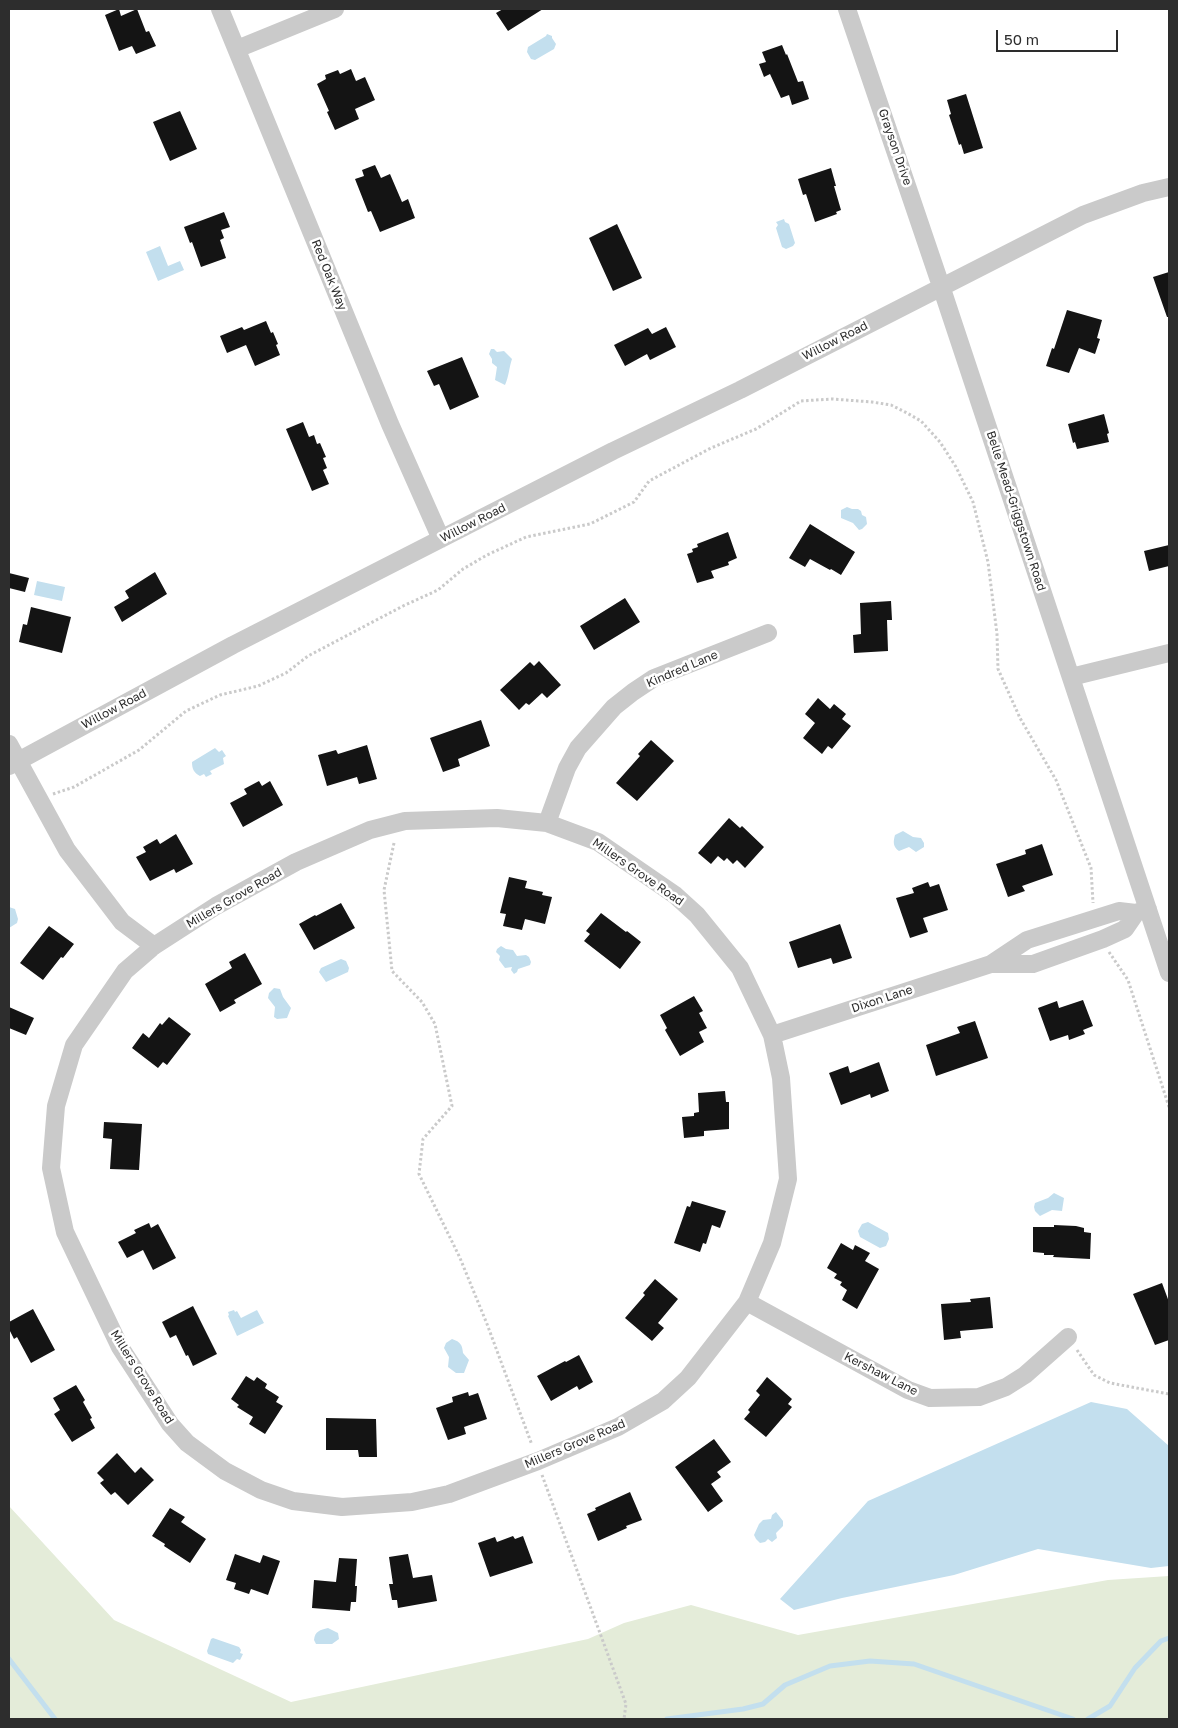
<!DOCTYPE html>
<style>
body{margin:0}
#map{position:relative;width:1178px;height:1728px;overflow:hidden;background:#fff;font-family:"Golos Text",sans-serif}
canvas{display:block}
.frame{position:absolute;inset:0;border:10px solid #2d2d2d;pointer-events:none}
.scale{position:absolute;left:996px;top:30px;width:122px;height:22px;box-sizing:border-box;border:2px solid #2d2d2d;border-top:0;padding-left:6px;font-size:15px;line-height:18px;white-space:nowrap;color:#2d2d2d;-webkit-text-stroke:4px #fff;paint-order:stroke}
</style>
<div id="map">
<canvas width="1178" height="1728"></canvas>
<div class="frame"></div>
<div class="scale">50 m</div>
</div>
<script>
const ctx = document.querySelector('canvas').getContext('2d');
ctx.lineJoin = 'round';
function fillPath(path, color) { ctx.fillStyle = color; ctx.fill(path, 'evenodd'); }
function trace(path, color, width, dash) { ctx.strokeStyle = color; ctx.lineWidth = width; ctx.lineCap = dash ? 'butt' : 'round'; ctx.setLineDash(dash || []); ctx.stroke(path); }
function drawText(font, color, halo, rows, align = 'center') {
  ctx.font = font + ' "Golos Text",sans-serif'; ctx.lineWidth = 5; ctx.setLineDash([]); ctx.textBaseline = 'middle'; ctx.strokeStyle = halo; ctx.fillStyle = color; for (const [text, x, y, turn = 0] of rows) {
    ctx.save(); ctx.translate(x, y); ctx.rotate((+turn || 0) * Math.PI / 180); ctx.textAlign = isNaN(turn) ? turn : align; if (halo) ctx.strokeText(text, 0, 0); ctx.fillText(text, 0, 0); ctx.restore();
  }
}
const green = new Path2D(`
 M9,1506L114,1620L291,1702L588,1639L624,1623L691,1605L798,1635L1108,1580L1169,1576V1719H9Z`);
const water = new Path2D(`
 M547,34L552,36V38L556,44L554,49L535,60L531,59L527,52L528,47L546,36Z
 M784,219L785,222L789,224L795,243L793,246L786,249L782,247L776,228L778,225L776,222Z
 M160,246L168,266L180,261L184,270L158,281L146,252Z
 M491,349H494L497,352L504,351L512,359C509,368 509,376 505,385L495,380L497,367L492,363V359L489,354Z
 M847,507L852,509H858L861,511L862,515L866,517L867,524L862,529L859,530L853,523L841,518V510Z
 M37,581L65,587L62,601L34,595Z
 M215,748L219,752L222,750L226,756L223,758L224,764L210,771L212,774L206,777L204,774L200,776C194,773 192,769 192,762Z
 M903,831L913,837L921,838L924,843V847L916,852L909,847L899,851C893,847 893,842 895,835Z
 M9,907L15,909L18,919L17,923L9,928Z
 M501,946L506,949L513,950L517,956L526,955L529,957L531,962L530,965L518,969L517,972L514,974L511,970L512,967L505,968L499,960L500,956L496,952L497,949Z
 M341,959L346,961L349,968L348,972L326,982L319,972L321,968Z
 M274,988L280,989L283,997L291,1008L287,1018L277,1019L274,1017L275,1007L268,998L269,993Z
 M1054,1193L1064,1198L1062,1211L1052,1210L1040,1216L1035,1211L1034,1207L1035,1203L1048,1198Z
 M868,1222L888,1233L889,1239L886,1246L880,1248L860,1237L858,1231L862,1224Z
 M234,1310L235,1312L237,1311L241,1318L257,1310L264,1323L237,1336L228,1316L229,1315L228,1312Z
 M452,1339C461,1342 462,1345 463,1353L469,1360L464,1373H456L448,1367L449,1357L444,1348L446,1343Z
 M1091,1402L1127,1409L1169,1446V1566L1151,1568L1038,1549L954,1575L842,1598L794,1610L780,1599L868,1501Z
 M776,1512L783,1521V1526L776,1533L777,1538L772,1542L768,1539L765,1542L760,1543L756,1539L754,1535L759,1524L763,1520L771,1519L772,1515Z
 M328,1628L338,1633L339,1639L332,1644H316L314,1640C315,1631 320,1630 328,1628Z
 M213,1638L239,1647L241,1650L240,1653L243,1654L240,1660L237,1659L233,1663L208,1654L207,1651L211,1639Z`);
const stream = new Path2D(`
 M9,1659L55,1719
 M667,1719L743,1709L763,1704L785,1685L830,1666L870,1661L914,1664L1073,1719
 M1088,1719L1110,1706L1135,1668L1161,1641L1169,1638`);
const building = new Path2D(`
 M119,9L121,16L137,9L146,32L149,31L156,46L136,54L132,46L119,51L105,15Z
 M503,9H543L508,31L496,13Z
 M782,45L786,55L787,54L798,82L803,81L809,99L792,105L789,95L781,98L770,74L764,77L759,64L766,62L762,52Z
 M351,69L356,81L365,77L375,100L355,109L359,119L335,130L327,112L329,111L317,84L326,79L325,75L338,70L340,74Z
 M966,94L983,148L964,154L961,144L959,145L949,115L951,114L947,100Z
 M180,111L197,149L170,161L153,122Z
 M375,165L381,178L390,174L402,202L408,199L415,218L380,232L371,211L368,212L355,179L364,176L362,170Z
 M831,168L836,186H834L841,210L836,212L837,214L815,222L806,194L803,195L798,179Z
 M224,212L230,227L221,230L224,238L220,240L226,258L201,267L192,242L190,243L184,227Z
 M617,224L642,278L613,291L589,238Z
 M1169,272V317H1167L1153,277Z
 M1067,310L1102,320L1097,338L1100,339L1095,354L1079,348L1069,373L1046,366L1052,348L1054,349Z
 M266,321L271,333L273,332L278,344L276,345L280,355L255,366L246,345L227,353L220,336L242,327L244,330Z
 M666,327L676,347L650,360L647,354L625,366L614,345L648,328L652,334Z
 M462,357L479,397L450,410L439,384L434,386L427,371Z
 M1104,414L1109,433L1107,434L1109,442L1077,449L1075,442L1073,443L1068,424Z
 M303,422L309,437L314,435L317,444L320,443L326,457L323,458L327,468L323,470L329,484L312,491L286,429Z
 M810,524L855,552L841,575L831,569L830,570L810,559L805,567L789,558Z
 M728,532L737,558L728,562L729,565L711,571L714,578L697,583L687,554L693,552L692,549L698,547L697,544Z
 M1169,545V566L1149,571L1144,551Z
 M155,572L167,594L122,622L114,607L129,598L125,591Z
 M9,573L29,578L25,592L9,588Z
 M625,598L640,622L594,650L580,626Z
 M891,601L892,620H887L888,651L854,653L853,635L861,634L860,603Z
 M31,607L71,617L62,653L19,642L23,624L27,625Z
 M539,661L561,685L547,698L542,693L529,705L526,703L519,710L500,690L530,662L534,666Z
 M818,698L830,709L834,704L846,714L842,719L851,726L832,749L828,746L822,754L803,738L815,723L805,714Z
 M481,720L490,746L458,759L460,766L443,772L430,738Z
 M651,740L674,761L637,801L616,783L640,756L638,754Z
 M367,745L377,779L359,784L357,777L327,786L318,755L336,750L338,754Z
 M259,781L262,786L270,781L283,805L243,827L230,803L247,794L244,789Z
 M729,818L740,828L742,826L764,847L745,868L737,860L733,864L727,858L724,861L718,856L711,864L698,853Z
 M176,834L193,864L176,873L174,869L150,881L136,857L146,852L143,847L157,839L160,844Z
 M1042,844L1053,875L1022,886L1025,891L1008,897L996,864L1026,854L1025,850Z
 M509,877L527,881L525,888L543,892L542,895L552,897L545,924L525,919L522,930L503,926L506,914L500,913Z
 M928,882L930,887L939,884L948,910L923,918L928,932L910,938L896,898L914,893L912,888Z
 M341,903L355,928L314,950L299,924L315,915L316,916Z
 M601,913L626,932L627,931L641,942L620,969L584,941L590,934L586,931Z
 M840,924L852,958L833,964L831,958L798,968L789,942Z
 M49,926L74,944L63,958L61,957L43,980L20,963Z
 M245,953L262,984L234,1000L236,1003L220,1012L205,984L232,968L229,962Z
 M694,996L703,1011L699,1013L707,1028L699,1032L704,1042L680,1056L665,1030L667,1028L660,1015Z
 M1083,1000L1093,1026L1083,1030L1085,1034L1069,1040L1068,1035L1050,1041L1038,1008L1057,1001L1059,1008Z
 M9,1007L34,1018L26,1035L9,1028Z
 M169,1017L191,1034L167,1065L163,1062L158,1068L132,1048L143,1033L149,1038L160,1023L162,1025Z
 M975,1021L988,1058L936,1076L926,1045L960,1033L957,1027Z
 M879,1062L889,1091L871,1098L870,1094L841,1105L829,1073L848,1066L850,1073Z
 M725,1091L726,1102H729V1129L704,1131V1136L684,1138L682,1117L694,1116V1113L699,1112L698,1093Z
 M104,1122L142,1124L139,1170L110,1169L112,1139L103,1138Z
 M692,1201L726,1211L720,1228L712,1225L706,1244L703,1243L700,1252L674,1243L687,1206L690,1207Z
 M149,1223L151,1228L158,1224L176,1258L153,1270L143,1250L127,1258L118,1242L136,1233L134,1230Z
 M1054,1225L1076,1226L1084,1228V1232L1091,1233L1090,1259L1053,1257L1054,1255H1044V1253L1033,1252V1227H1054Z
 M841,1243L853,1250L855,1245L870,1253L865,1261L879,1269L857,1309L842,1300L847,1290L840,1285L842,1282L834,1278L837,1274L827,1268Z
 M655,1279L678,1299L658,1323L664,1328L652,1341L625,1318L645,1295L643,1293Z
 M1162,1283L1169,1302V1340L1155,1345L1133,1294Z
 M990,1297L993,1328L960,1331L961,1338L944,1340L941,1304L971,1302L970,1299Z
 M193,1306L217,1354L193,1366L188,1355L186,1356L176,1335L170,1338L162,1322Z
 M33,1309L55,1350L31,1363L17,1337L14,1339L9,1329V1322Z
 M579,1355L593,1382L579,1390L577,1386L551,1401L537,1376L565,1361L566,1362Z
 M246,1376L254,1381L257,1377L267,1384L265,1388L279,1397L276,1402L283,1406L265,1434L249,1424L253,1417L237,1407L239,1405L231,1399Z
 M767,1377L792,1399L788,1404L792,1407L766,1437L744,1419L750,1412L748,1410L760,1395L756,1391Z
 M76,1385L85,1400L83,1402L92,1418L90,1419L95,1428L72,1442L54,1414L60,1410L53,1398Z
 M468,1392L469,1396L478,1393L487,1419L464,1427L466,1434L448,1440L436,1408L453,1402L452,1397Z
 M326,1418L376,1419L377,1457H359L358,1450H326Z
 M714,1439L731,1462L717,1472L721,1477L711,1484L723,1501L708,1512L675,1467Z
 M117,1453L135,1473L141,1467L154,1480L128,1505L115,1492L111,1495L100,1483L104,1480L97,1473Z
 M630,1492L642,1520L626,1526L627,1528L598,1541L587,1514L596,1510L595,1508Z
 M170,1508L185,1517L181,1522L206,1539L190,1563L164,1546L165,1544L152,1536Z
 M513,1536L515,1539L523,1536L533,1563L490,1577L478,1543L495,1537L497,1542Z
 M235,1554L260,1563L263,1555L280,1561L268,1595L251,1589L249,1594L234,1589L236,1583L226,1580Z
 M408,1554L413,1578L432,1575L437,1601L398,1608L397,1600H392L389,1584H393L389,1557Z
 M339,1558L357,1559L355,1586H357L356,1602H351L350,1611L312,1608L314,1580L336,1582Z`);
const path = new Path2D(`
 M53,794L74,787L139,750L186,711L220,695L258,686L286,673L308,656L403,606L438,590L463,569L487,555L526,537L590,524L634,502L649,481L711,448L756,429L801,401L832,399L872,402L891,405L907,413L921,421L940,442L956,467L973,502L988,562L997,634L998,669L1020,718L1056,780L1091,868L1093,903
 M394,843L384,890L392,971L422,1002L435,1024L452,1106L423,1139L419,1174L460,1258L487,1324L532,1445
 M1109,952L1128,980L1169,1107
 M1077,1350L1094,1375L1110,1383L1169,1394
 M542,1475L626,1704L624,1719`);
const minor = new Path2D(`
 M220,9L390,424L441,539
 M847,9L941,286L1169,973
 M237,49L335,9
 M1071,677L1169,653
 M9,744L67,850L122,922L154,946
 M9,766L233,645L613,451L740,390L1083,215L1143,193L1169,187
 M497,818L547,823L598,842L675,895L697,915L740,968L772,1035L781,1078L788,1179L772,1243L747,1302L688,1378L663,1401L618,1427L538,1461L449,1494L412,1502L342,1507L293,1501L261,1490L225,1471L187,1443L170,1424L120,1347L65,1232L51,1168L56,1106L74,1045L125,971L154,946L216,906L296,862L370,830L405,821Z
 M547,823L567,768L578,748L614,707L633,692L654,678L768,633
 M991,964H1033L1103,939L1125,929L1136,913
 M772,1035L991,964L1027,940L1119,911L1136,913L1148,909
 M747,1302L908,1390L930,1398L979,1397L1006,1387L1025,1375L1068,1337`);
const streetNames = [
 ["Grayson Drive",895,147,71],
 ["Red Oak Way",329,275,68],
 ["Willow Road",835,341,-27],
 ["Belle Mead-Griggstown Road",1016,511,72],
 ["Willow Road",473,523,-27],
 ["Kindred Lane",682,669,-23],
 ["Willow Road",114,709,-28],
 ["Millers Grove Road",638,872,35],
 ["Millers Grove Road",234,898,-30],
 ["Dixon Lane",882,999,-18],
 ["Kershaw Lane",881,1374,27],
 ["Millers Grove Road",142,1377,58],
 ["Millers Grove Road",575,1444,-23]
];
fillPath(green, '#e4ecd9');
fillPath(water, '#c3dfee');
trace(stream, '#c3dfee', 5);
fillPath(building, '#141414');
trace(path, '#cacaca', 3, [2.5, 2.5]);
trace(minor, '#cacaca', 18);
drawText('12px', '#2d2d2d', '#fff', streetNames);
</script>
